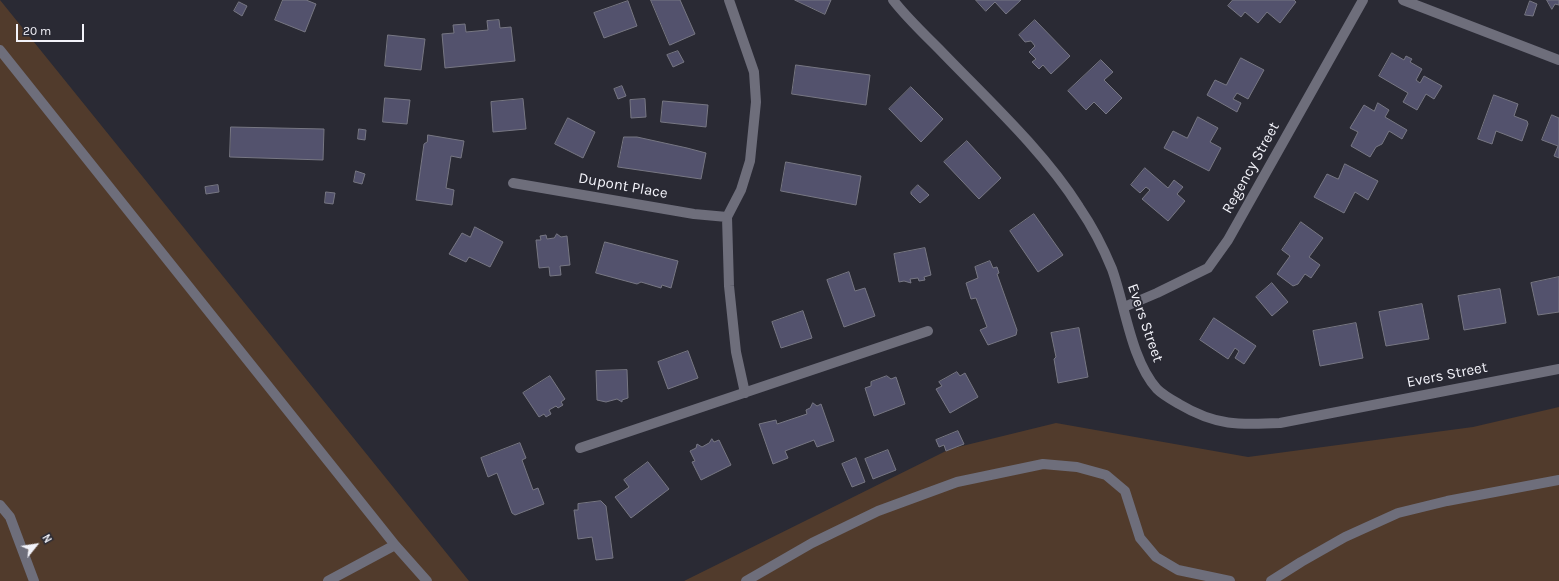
<!DOCTYPE html>
<style>
body{margin:0}
#map{position:relative;width:1559px;height:581px;overflow:hidden;background:#2a2a34;font-family:Karla,sans-serif}
canvas{display:block}
.north{position:absolute;left:16px;top:525px;width:40px;height:40px;-webkit-text-stroke:3px #2a2a34;paint-order:stroke;rotate:60deg;font-size:11px;font-weight:700;line-height:16px;text-align:center;color:#f3f3fa}
.north::after{content:'';display:block;margin:auto;width:14px;height:18px;background:#f3f3fa;clip-path:polygon(50% 0,100% 100%,50% 72%,0 100%)}
.scale{position:absolute;left:16px;top:24px;width:68px;height:18px;box-sizing:border-box;border:2px solid #f3f3fa;border-top:0;padding-left:5px;font-size:12px;line-height:14px;white-space:nowrap;color:#f3f3fa;-webkit-text-stroke:3px #2a2a34;paint-order:stroke}
</style>
<div id="map">
<canvas width="1559" height="581"></canvas>
<div class="north">N</div>
<div class="scale">20 m</div>
</div>
<script>
const ctx = document.querySelector('canvas').getContext('2d');
ctx.lineJoin = 'round';
function fillPath(path, color) { ctx.fillStyle = color; ctx.fill(path, 'evenodd'); }
function trace(path, color, width, dash) { ctx.strokeStyle = color; ctx.lineWidth = width; ctx.lineCap = dash ? 'butt' : 'round'; ctx.setLineDash(dash || []); ctx.stroke(path); }
function drawText(font, color, halo, rows, align = 'center') {
  ctx.font = font + ' Karla,sans-serif'; ctx.lineWidth = 3.5; ctx.setLineDash([]); ctx.textBaseline = 'middle'; ctx.strokeStyle = halo; ctx.fillStyle = color; for (const [text, x, y, turn = 0] of rows) {
    ctx.save(); ctx.translate(x, y); ctx.rotate((+turn || 0) * Math.PI / 180); ctx.textAlign = isNaN(turn) ? turn : align; if (halo) ctx.strokeText(text, 0, 0); ctx.fillText(text, 0, 0); ctx.restore();
  }
}
const green = new Path2D(`
 M0,0L469,581H0Z
 M1559,407V581H684L950,449L1056,423L1248,457L1473,427Z`);
const building = new Path2D(`
 M283,0H306L316,4L305,32L275,20Z
 M651,0H680L695,34L670,45Z
 M795,0H831L825,14Z
 M976,0H1021L1006,14L995,2L986,11Z
 M1233,0H1294L1296,2L1280,23L1267,12L1258,23L1245,12L1241,17L1228,6Z
 M1547,0H1559V5L1555,4L1552,9Z
 M628,1L637,26L604,38L594,13Z
 M1530,1L1537,4L1533,16L1525,15Z
 M239,2L247,6L242,16L234,11Z
 M499,20L500,28L511,27L515,61L445,68L442,34L454,33L453,25L465,24L466,32L488,30L487,21Z
 M1035,20L1070,56L1051,74L1043,65L1039,69L1032,62L1036,59L1029,52L1035,46L1031,41L1025,42L1019,35Z
 M388,35L425,39L421,70L385,66Z
 M678,51L684,62L673,67L667,55Z
 M1392,53L1404,60L1406,56L1412,59L1410,62L1422,69L1416,80L1420,83L1424,76L1442,86L1434,99L1426,94L1417,110L1403,102L1408,93L1379,76Z
 M1241,58L1264,70L1248,99L1237,93L1233,99L1241,103L1237,112L1207,95L1215,80L1226,85Z
 M1101,60L1113,72L1104,80L1122,98L1106,114L1094,102L1086,110L1068,91Z
 M796,65L870,75L866,105L792,94Z
 M622,86L626,96L618,99L614,89Z
 M911,87L943,119L921,142L889,109Z
 M1494,95L1518,104L1514,116L1527,121L1528,124L1522,141L1496,131L1492,144L1478,139Z
 M385,98L410,100L407,124L383,122Z
 M523,99L526,129L493,132L491,102Z
 M645,99L646,117L631,118L630,100Z
 M663,101L708,105L706,127L661,122Z
 M1378,103L1389,110L1385,117L1407,130L1402,139L1389,131L1382,144L1376,147L1370,157L1351,146L1358,132L1350,128L1364,105L1374,111Z
 M1552,115L1559,118V158L1554,156L1558,146L1542,140Z
 M1198,117L1218,128L1210,142L1221,148L1209,171L1164,148L1173,131L1187,138Z
 M568,118L595,132L583,158L555,144Z
 M231,127L324,129L323,160L230,157Z
 M359,129L366,130L365,140L358,139Z
 M428,135L464,141L461,158L451,156L446,188L454,190L452,205L416,200L424,144L427,142Z
 M624,137H637L687,148L706,153L701,179L618,167Z
 M967,141L1001,178L979,199L944,162Z
 M786,162L861,176L856,205L781,191Z
 M1345,164L1378,181L1368,200L1355,192L1344,213L1314,197L1327,174L1338,179Z
 M1145,168L1168,188L1174,180L1183,187L1177,194L1185,201L1168,221L1142,199L1150,190L1146,187L1140,193L1131,185Z
 M356,171L365,174L362,184L354,182Z
 M218,185L219,192L206,194L205,187Z
 M918,185L929,195L920,203L911,194V192Z
 M326,192L335,193L333,204L325,203Z
 M1034,214L1063,255L1038,272L1010,231Z
 M1301,222L1323,238L1309,257L1320,265L1311,278L1305,274L1298,284L1293,286L1277,274L1290,256L1282,250Z
 M475,227L503,242L490,267L469,257L466,262L449,254L462,233L470,237Z
 M557,234L561,237L567,236L570,265L560,266L561,275L550,276L549,267L539,268L536,240H541L540,236L546,235L547,239L554,238Z
 M605,242L678,261L671,288L662,285L661,288L641,282L637,284L596,273Z
 M925,248L931,275L924,277L925,280L919,281L918,278L910,279L911,283L904,281L899,282L894,254Z
 M990,261L993,268L997,267L999,273L997,274L1017,330L1016,335L988,345L980,330L987,327L976,298L971,299L966,283L978,278L975,267Z
 M849,272L855,291L865,288L875,316L844,327L827,280Z
 M1559,277V312L1538,315L1531,283Z
 M1272,283L1288,302L1272,316L1256,297Z
 M1500,289L1506,323L1464,330L1458,296Z
 M1422,304L1429,339L1386,346L1379,312Z
 M803,311L812,338L781,348L772,322Z
 M1214,318L1256,346L1244,364L1235,358L1239,351L1235,348L1228,359L1200,340Z
 M1356,323L1363,358L1320,366L1313,331Z
 M1079,328L1088,377L1058,383L1054,359L1056,357L1051,333Z
 M688,351L698,378L668,389L658,362Z
 M627,370L628,398L622,400V402L617,399L606,402L597,400L596,371Z
 M957,372L960,376L965,373L978,397L950,413L936,389L942,386L939,382Z
 M550,376L565,399L561,402L563,405L558,408L556,406L549,410L551,414L546,417L544,414L539,417L523,393Z
 M887,376L891,379L896,377L905,404L874,416L865,388L871,386V382Z
 M813,403L817,406L821,404L834,441L817,447L814,440L785,451L788,458L773,464L759,424L776,420L777,424L807,414L806,410L810,408Z
 M958,431L964,444L946,451L944,445L939,447L936,440Z
 M712,439L714,442L719,440L731,465L701,480L692,462L695,461L690,451L696,448L697,444L702,447L709,443Z
 M520,443L526,458L522,460L533,490L538,488L544,504L515,515L512,513L497,473L488,477L481,458Z
 M888,450L896,470L873,479L865,459Z
 M856,458L865,482L852,487L842,464Z
 M648,462L669,489L631,518L615,497L629,487L624,480Z
 M601,501L606,506L613,558L596,560L592,537L578,539L574,510H578V504Z`);
const minor = new Path2D(`
 M729,0L754,72L756,102L750,161L741,190L727,217L729,286L736,352L745,393
 M893,0C907,18 923,33 939,49C986,98 1043,150 1079,207C1092,226 1103,247 1112,269C1125,305 1131,360 1157,389C1163,395 1172,400 1179,404C1216,426 1239,425 1280,423L1559,369
 M1403,0L1559,60
 M0,50L395,545
 M513,183L694,214L727,217
 M1124,307L1157,293L1208,268L1228,240L1363,0
 M580,448L928,331
 M0,505L10,517L34,581
 M328,581L395,545L427,581
 M746,581L812,543L878,511L957,482L1043,464L1077,467L1106,475L1125,491L1140,538L1156,557L1178,570L1230,581
 M1271,581L1301,562L1345,537L1398,513L1447,501L1559,480`);
const streetNames = [
 ["Regency Street",1251,168,-61],
 ["Dupont Place",623,186,10],
 ["Evers Street",1145,323,71],
 ["Evers Street",1447,375,-11]
];
fillPath(green, '#513b2c');
fillPath(building, '#53526d');
trace(building, '#777783', 1);
trace(minor, '#6e6e7b', 10);
drawText('15px', '#f3f3fa', '#2a2a34', streetNames);
</script>
